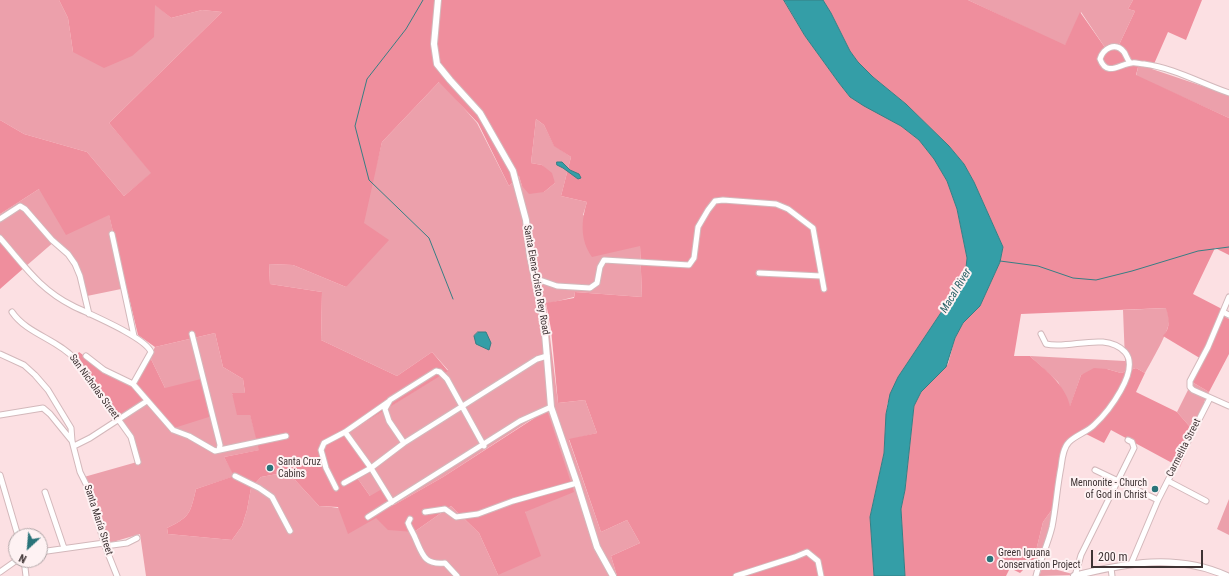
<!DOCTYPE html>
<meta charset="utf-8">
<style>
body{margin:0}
#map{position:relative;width:1229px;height:576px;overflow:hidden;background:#fce0e3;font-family:"Roboto Condensed",sans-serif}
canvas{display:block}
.north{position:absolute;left:8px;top:528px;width:40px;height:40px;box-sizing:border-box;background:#fef2f3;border:1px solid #b1a6a7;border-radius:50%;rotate:206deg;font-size:11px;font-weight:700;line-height:16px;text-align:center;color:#3e3334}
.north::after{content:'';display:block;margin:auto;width:14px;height:18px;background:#297379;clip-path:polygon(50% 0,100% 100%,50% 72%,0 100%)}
.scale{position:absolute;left:1091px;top:550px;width:112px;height:18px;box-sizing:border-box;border:2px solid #3e3334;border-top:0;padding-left:5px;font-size:12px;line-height:14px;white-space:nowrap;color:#3e3334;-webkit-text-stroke:3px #fef2f3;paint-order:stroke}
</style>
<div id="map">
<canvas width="1229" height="576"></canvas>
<div class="north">N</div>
<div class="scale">200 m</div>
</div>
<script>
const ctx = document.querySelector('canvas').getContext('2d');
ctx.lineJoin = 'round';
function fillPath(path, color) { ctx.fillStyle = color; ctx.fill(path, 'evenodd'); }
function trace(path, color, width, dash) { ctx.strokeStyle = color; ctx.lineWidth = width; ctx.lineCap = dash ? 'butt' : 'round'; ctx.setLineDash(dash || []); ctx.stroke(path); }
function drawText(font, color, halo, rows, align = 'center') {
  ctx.font = font + ' "Roboto Condensed",sans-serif'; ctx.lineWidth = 4; ctx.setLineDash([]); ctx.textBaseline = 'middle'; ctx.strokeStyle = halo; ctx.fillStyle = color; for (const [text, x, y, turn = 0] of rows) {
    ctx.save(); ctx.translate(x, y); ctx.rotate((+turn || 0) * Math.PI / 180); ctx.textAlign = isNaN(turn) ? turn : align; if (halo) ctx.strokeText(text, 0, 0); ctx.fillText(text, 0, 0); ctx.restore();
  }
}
const green = new Path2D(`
 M0,0H59L68,18L73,52L155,4L171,18L202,10L222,12L109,123L152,173L124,196L87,152L24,134L0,120Z
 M968,0H1133L1128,9L1135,11L1118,47L1106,49L1081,12L1065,46Z
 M1139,63L1154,64L1152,69L1229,95V118L1136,76Z
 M440,81L477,123L509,186L519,176L522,186L544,192L555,183L542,165L531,163L536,119L544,125L554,145L571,157L561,196L587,202L583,215L640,246L642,297L575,292L574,297L546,304L558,403L585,400L597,433L569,440L601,532L627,520L640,543L611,556L617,576H146L140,534L106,544L93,494L84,477L137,462L134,445L119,416L165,388L150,357L155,347L215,333L223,367L243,379L245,393L232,394L250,414L260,450L224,457L235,476L196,489C190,514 190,517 167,528L168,534L232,540L242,526L247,510L251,488L261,477L277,474L295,480L319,506C352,507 383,520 414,532L451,506L479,533L498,575L525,513L546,410L443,477L394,505L370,496L358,479L348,433L448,370L432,352L397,376L321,340L322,292L270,284L269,264L293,265L346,287L382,142Z
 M39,189L109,214L126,288L87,296L76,263L55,241L25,267L0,240V214Z
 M1167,308C1167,312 1169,316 1169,320C1170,330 1151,362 1145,373L1136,368L1121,373L1107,369L1081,375L1070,407L1058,382L1030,356L1125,361L1123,310Z
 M1192,382L1209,392L1204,402L1208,405L1180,467L1174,464L1191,428L1177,412Z
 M1229,499V535L1217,529Z
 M1056,504L1054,527L1044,562L1034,559L1043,522Z
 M1043,566L1076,575L1039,576Z`);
const forest = new Path2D(`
 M59,0H784L805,36L839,83L850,97L901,126L919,140L934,159L947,181L957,209L967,258L966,268L948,302L898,377L887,405L884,453L870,517L874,576H617L611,556L640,543L627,520L601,532L569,439L597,433L585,400L558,403L551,329L546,303L574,298L575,292L642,297L640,246L592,257C580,240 581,221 587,202L561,196L571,157L554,146L544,125L536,119L531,163L542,165L552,173L555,183L544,192L529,194L522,186L519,176L509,186L478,123L439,82L382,142L364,223L389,240L346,287L293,265L269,264L270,284L322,292L321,340L397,376L432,352L448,371L348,433L370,470L358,479L370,496L382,489L394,505L443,477L547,410L574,492L525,512L541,556L498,575L479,533L451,506L414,532L388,530L376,518L348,534L338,507L319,506L295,480L277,474L261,477L251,488L247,510L242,526L232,540L168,534L167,528C190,517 190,514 196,489L234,476L224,457L259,450L250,415H237L232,393H245L243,379L223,367L215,333L155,347L138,335L109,215L66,235L39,189L0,214V120L24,134L87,152L124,196L151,173L109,123L222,12L202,10L171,18L155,5L154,37L132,56L104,68L73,52L68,18Z
 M823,0H968L1065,45L1080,12L1106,49L1118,47L1135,11L1128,9L1133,0H1202L1186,40L1168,32L1154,64L1139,63L1136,75L1229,118V255L1215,248L1193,294L1222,309L1220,314L1229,319V354L1209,392L1192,382L1203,360L1163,336C1171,327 1169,319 1166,308L1021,314L1014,356H1030C1045,370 1065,384 1070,406L1081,375L1094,368L1107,369L1121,373L1136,368L1145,373L1136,392L1177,412L1191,428L1174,464L1111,430L1104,443L1086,434L1072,439L1067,443L1056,504L1043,522L1034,559L1020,573L1010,568L1006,576H905L901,509L905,490L914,406L921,392L948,364L955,338L963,323L980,306L1000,262L1003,247L974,182L964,164L949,146L906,104L873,77L858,62L850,51L831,13Z
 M0,240L25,267L0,289Z
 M79,352L107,373L134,387L150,357L165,388L201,379L212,416L174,428L147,400L119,416L76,356Z`);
const water = new Path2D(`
 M784,0H823L831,13L850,51L858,62L873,77L906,104L949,146L964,164L974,182L1003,247L1000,262L980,306L963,323L955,338L946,367L921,392L914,406L905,490L901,509L905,576H874L870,517L884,453L886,414L890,394L898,377L948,302L966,268L967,258L957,209L947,181L934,159L919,140L901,126L864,106L850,97L839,83L805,36Z
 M557,162H562L570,170L579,174L581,178L578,179L563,168L557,165Z
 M478,332H486L491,343L489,350L476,344L474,336Z`);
const stream = new Path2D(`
 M423,0L406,29L367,79L355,126L369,180L429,238L453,299
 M1000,261L1038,266L1073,278L1096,280L1132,271L1198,251L1229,247`);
const minor = new Path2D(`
 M1130,63C1127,59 1126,55 1124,52C1115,41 1103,49 1100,59C1107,78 1121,63 1132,63C1135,62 1140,64 1144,64C1174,68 1200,83 1229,93
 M0,219L20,206L25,209L52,240L68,254L75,264L80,276L89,314
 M112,234L134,336
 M0,238C24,265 39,289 73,306C89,314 145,337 151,352L133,384
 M759,273L821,276
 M534,278L557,286L590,288L597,283L600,267L604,260L689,265L694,258L698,227L708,210L715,201L723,200L776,204L788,209L813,228L824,289
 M1229,297L1208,347L1190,381V387L1193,390L1229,406
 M12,312C27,334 57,339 75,359L131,437L138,462
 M1223,312L1229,315
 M192,334L220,445L219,450
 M0,354L24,365L35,375L48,390L71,428L72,441L80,472L88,488L105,546L117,576
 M86,356L104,370L133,384L173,430L189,436L215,451L286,436
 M0,415L43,408L50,414L72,441
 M345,432L371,468L392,502
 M404,443L389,421L385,409L390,400L436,371L440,372L447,379L484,446
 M74,446L90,438L147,401
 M1095,470L1158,500
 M0,475L18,536
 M235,476L259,488L272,497L290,531
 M1168,481L1206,501
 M344,483L371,468L404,443L537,359L547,356
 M336,488L326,468L321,450L324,443L345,432L388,402
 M45,492L64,548
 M425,512L445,509L456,517L478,514L513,501L577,483
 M368,517L520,421L551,407
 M410,519L408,523C410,529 414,534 416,540C423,556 425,565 445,563L457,576
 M105,546L127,543L137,538
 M40,552L104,543
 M24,560L26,576
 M1131,564L1158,500L1210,398
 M1111,568L1112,576
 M0,572L17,560
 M736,576L795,557L807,552L818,561L821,576
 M1036,576C1040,560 1048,544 1052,527C1056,507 1057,487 1061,467C1062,459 1063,448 1069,442C1076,435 1087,432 1094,425C1108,412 1141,370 1125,352C1105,331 1070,350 1046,344L1041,334
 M1075,576L1081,555L1134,448L1132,442L1128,440`);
const major = new Path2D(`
 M438,0L434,44L437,64L450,80L480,113L513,171L526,220L530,256L544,321L551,407L577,483L597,547L613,576
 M1074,576C1125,563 1177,553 1227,576`);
const markers = [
 [270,468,4,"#297379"],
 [1155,489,4,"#297379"],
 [990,559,4,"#297379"]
];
const streetNames = [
 ["Santa Elena-Cristo Rey Road",536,280,80],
 ["San Nicholas Street",94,387,54],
 ["Carmelita Street",1184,448,-63],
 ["Santa María Street",98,520,72]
];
const poiNames = [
 ["Santa Cruz",278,462],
 ["Cabins",278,474],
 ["Mennonite - Church",1147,483,"right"],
 ["of God in Christ",1147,495,"right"],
 ["Green Iguana",998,553],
 ["Conservation Project",998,565]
];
const waterNames = [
 ["Macal River",956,291,-59]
];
fillPath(green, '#eca0ab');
fillPath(forest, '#ef8e9d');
fillPath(water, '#349ea7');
trace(water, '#377e84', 1);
trace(stream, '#377e84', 1);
trace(minor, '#d3b8bb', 7);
trace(major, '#d3b8bb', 8);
trace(minor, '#fff', 5);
trace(major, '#fff', 6);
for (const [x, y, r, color] of markers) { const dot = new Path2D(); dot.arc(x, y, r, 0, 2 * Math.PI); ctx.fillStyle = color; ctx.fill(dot); trace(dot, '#fef2f3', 1.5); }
drawText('10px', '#3e3334', '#fef2f3', streetNames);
drawText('10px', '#3e3334', '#fef2f3', poiNames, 'left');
drawText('italic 11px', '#265f64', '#fef2f3', waterNames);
</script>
